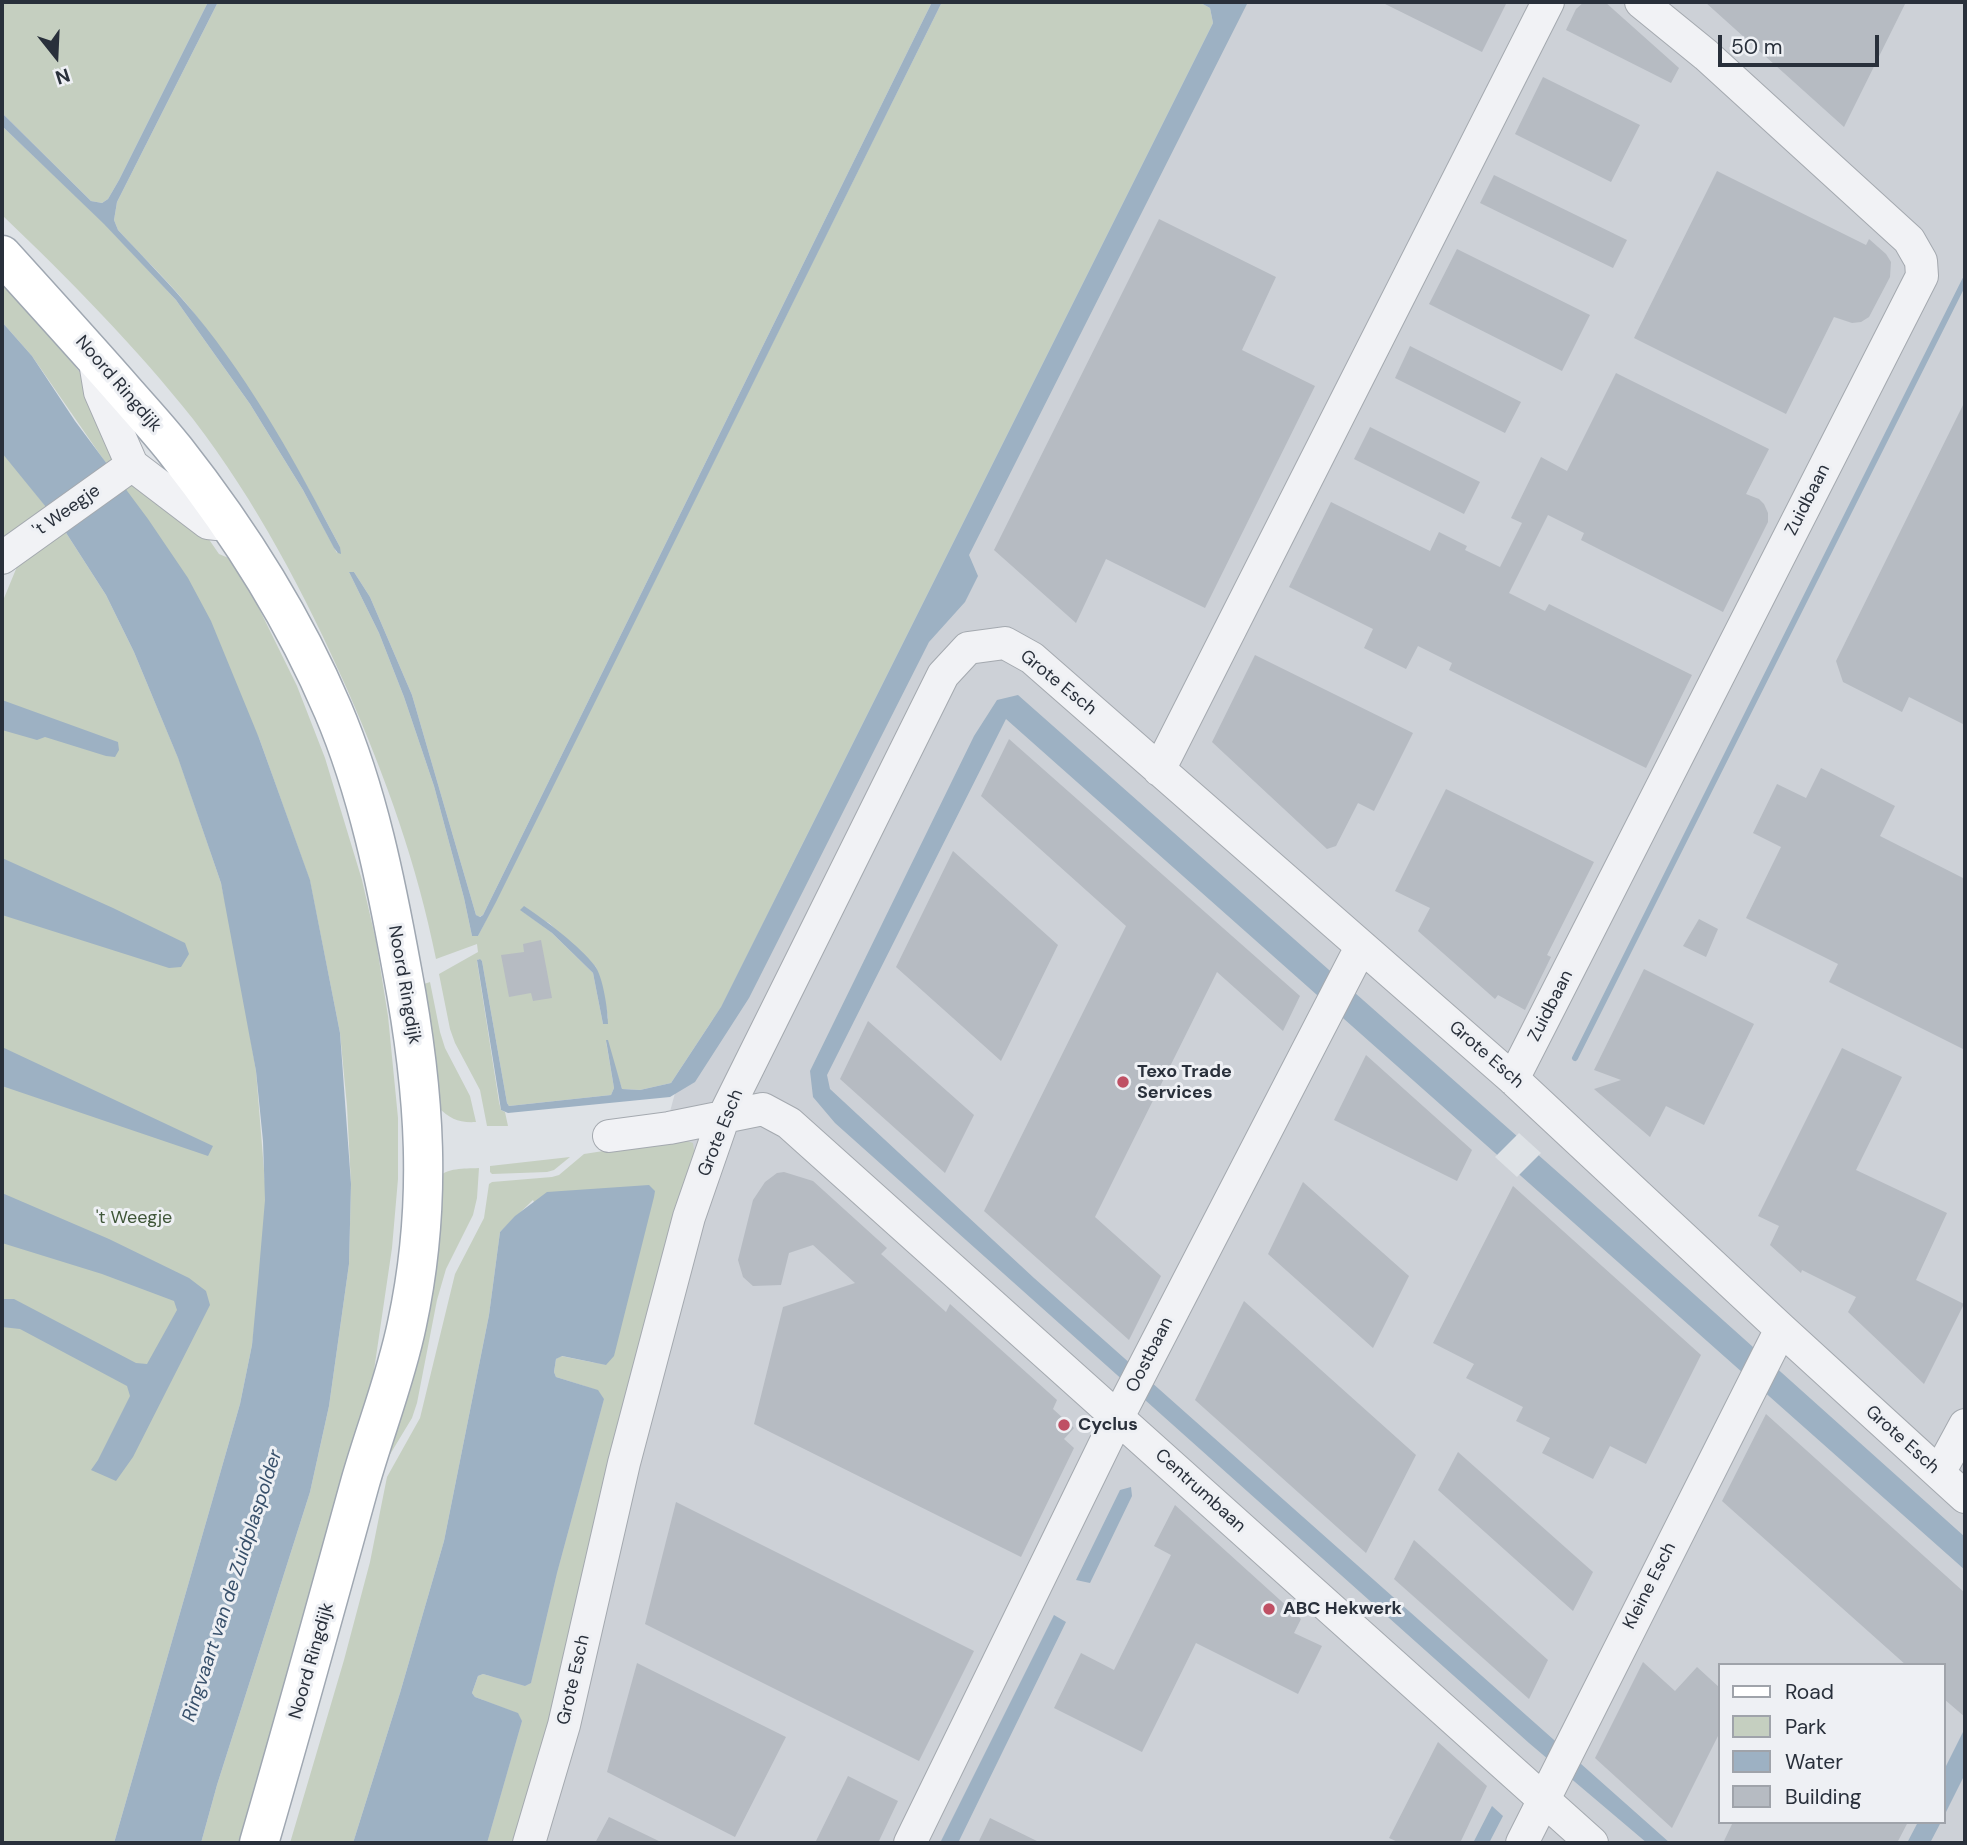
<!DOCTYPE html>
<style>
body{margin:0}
#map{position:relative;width:1967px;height:1845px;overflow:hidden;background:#dee2e6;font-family:"DM Sans",sans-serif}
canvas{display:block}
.frame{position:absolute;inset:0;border:4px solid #29303b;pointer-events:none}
.legend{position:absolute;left:1718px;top:1663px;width:228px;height:161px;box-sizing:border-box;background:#eef0f4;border:2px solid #9fa3aa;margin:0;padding:9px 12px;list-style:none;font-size:21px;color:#29303b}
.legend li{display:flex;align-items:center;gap:14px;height:35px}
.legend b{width:35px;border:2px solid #9fa3aa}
.north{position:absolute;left:21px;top:21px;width:70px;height:70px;-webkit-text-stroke:5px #eef0f4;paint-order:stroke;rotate:162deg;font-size:19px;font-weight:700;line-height:28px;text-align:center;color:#29303b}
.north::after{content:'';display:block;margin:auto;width:24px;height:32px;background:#29303b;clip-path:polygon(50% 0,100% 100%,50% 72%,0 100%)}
.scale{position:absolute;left:1718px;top:35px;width:161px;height:32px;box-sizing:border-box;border:4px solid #29303b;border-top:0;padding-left:9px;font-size:21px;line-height:24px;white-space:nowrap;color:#29303b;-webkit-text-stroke:5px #eef0f4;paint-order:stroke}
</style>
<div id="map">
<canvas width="1967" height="1845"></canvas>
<div class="frame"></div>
<ul class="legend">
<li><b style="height:9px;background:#fff"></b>Road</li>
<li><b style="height:19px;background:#c5cfc0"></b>Park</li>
<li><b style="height:19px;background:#9db1c3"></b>Water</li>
<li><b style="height:19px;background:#b6bbc2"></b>Building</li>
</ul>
<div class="north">N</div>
<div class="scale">50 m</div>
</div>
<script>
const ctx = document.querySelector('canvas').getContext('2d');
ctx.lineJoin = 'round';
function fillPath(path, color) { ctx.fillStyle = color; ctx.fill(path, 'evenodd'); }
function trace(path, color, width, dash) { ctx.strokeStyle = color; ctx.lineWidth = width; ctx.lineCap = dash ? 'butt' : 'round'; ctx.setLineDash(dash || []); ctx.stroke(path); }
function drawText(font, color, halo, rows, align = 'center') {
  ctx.font = font + ' "DM Sans",sans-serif'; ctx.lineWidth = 6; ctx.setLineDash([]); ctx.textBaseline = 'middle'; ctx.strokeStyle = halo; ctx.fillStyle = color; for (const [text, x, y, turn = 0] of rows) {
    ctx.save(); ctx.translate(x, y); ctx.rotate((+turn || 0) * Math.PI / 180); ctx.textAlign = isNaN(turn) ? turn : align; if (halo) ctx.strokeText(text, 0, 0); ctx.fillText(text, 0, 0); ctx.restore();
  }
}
const built = new Path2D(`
 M1235,2H1965V1843H437L646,1201L675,1093ZM1720,1665H1944V1822H1720Z`);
const green = new Path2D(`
 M2,2H208L119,180L108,199L102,203L91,201L2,113Z
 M218,2H932L483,915L479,917L476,915L412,695L370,597L354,572H349L379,633L404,697L434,786L464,898L472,936H478L942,2H1199L1210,8L1213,23L721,1007L671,1083L640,1090L622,1089L606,1041L614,1088L611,1095L509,1106L507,1103L482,961L479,959L477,961L499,1102L501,1110L505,1112L508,1126H487L480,1090L455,1043L450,1029L439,974L478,952L477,944L436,959C417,864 386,778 347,689C305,594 256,501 193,419C136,347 68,278 2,215V126L105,224L176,300L250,404L303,490L337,553L340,547C298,467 252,389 197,317C174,286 144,259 118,230L114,220L117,202ZM521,910L549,923L596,967L604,996L608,1018L603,1024L593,973L552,933Z
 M2,272L67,343L70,360L86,380L119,457L110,469L32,356L2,322Z
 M2,451L51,513L16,539L2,535Z
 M126,481L199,525L219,554L231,559L249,588L297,686L325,758L362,880L376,941L388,1016L398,1118V1179L392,1248L372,1384L244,1843H201L217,1785L310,1492L329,1406L349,1264L351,1184L347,1106L340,1033L310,881L259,738L122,484Z
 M63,528L106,595L134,652L179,760L221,883L236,951L256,1071L268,1220L252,1345L240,1404L114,1843H2V603L21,557Z
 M430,982L440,1032L445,1048L470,1096L476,1122C459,1123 450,1119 438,1107L424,984Z
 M681,1139L693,1143L695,1157L550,1727L516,1843H487L522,1721L517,1713L475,1697L472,1693L478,1676L483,1674L525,1686L531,1683L557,1573L604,1399L597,1390L556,1377L554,1372L556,1359L561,1356L606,1365L533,1200L500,1232L489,1315L444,1541L400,1693L353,1843H290L344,1660L370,1562L387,1477L420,1418L455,1274L484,1218L489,1184L492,1182L552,1177L559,1175L584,1154Z
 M570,1157L554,1170L547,1172L492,1174L490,1172V1166Z
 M479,1168L477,1198L473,1215L446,1269L437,1300L417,1403L412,1418L386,1461L436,1179C448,1167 463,1169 479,1168Z`);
const water = new Path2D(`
 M208,2H218L117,202L114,220L118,230C144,258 171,285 195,314C253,384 298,467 340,547L341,554L338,553L334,548L303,490L250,404L176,300L104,224L2,126V113L91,201L102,203L108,199L119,180Z
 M932,2H942L496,902L478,936H472L464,898L434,786L404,697L379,633L349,572H354L370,597L412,695L476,915L480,917L483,915Z
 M1199,2H1248L969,555L978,576L965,602L929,642L749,998L695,1082L670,1097L508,1113L501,1110L477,960L480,959L482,961L507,1103L509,1106L611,1095L614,1088L606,1040H608L622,1089L640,1090L671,1083L721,1007L1213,23L1210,8Z
 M2,322L32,356L75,421L148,519L188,578L211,621L259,738L310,880L340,1033L351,1184L349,1264L329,1406L310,1492L217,1785L201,1843H114L240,1404L252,1345L258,1282L265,1200L263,1141L256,1071L221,883L178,758L134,652L106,595L63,528L2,453Z
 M1018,695L1570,1183L1965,1537V1570L1006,719L827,1075L830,1089L1034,1278L1670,1843H1647L1529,1743L835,1123L813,1097L810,1071L974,736L997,700Z
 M2,700L118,742L119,750L115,757L106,756L45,737L37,740L2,730Z
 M2,858L113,908L185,943L189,954L181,967L169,968L2,915Z
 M524,906C545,920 580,946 595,966C603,977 608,1010 608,1024H603L593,973L552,933L520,910Z
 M2,1047L213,1146L208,1156L2,1086Z
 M649,1185L655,1191L654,1197L614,1356L606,1365L562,1356L556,1359L554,1372L556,1377L598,1390L604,1399L557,1573L531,1683L525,1686L483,1674L478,1676L472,1693L475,1697L518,1713L522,1721L487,1843H353L400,1693L444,1541L489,1315L500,1232L515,1216L547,1192Z
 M2,1193L109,1239L189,1278L206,1291L210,1305L133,1457L116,1481L91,1470L98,1460L130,1396L127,1386L20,1329L2,1327V1299H14L136,1363L147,1364L177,1310L174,1301L102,1274L2,1243Z
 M1131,1487L1132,1496L1090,1583L1076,1580L1120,1490Z
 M1054,1615L1066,1622L958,1843H940Z
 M1965,1728V1774L1944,1816V1770Z
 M1492,1806L1503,1816L1489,1843H1473Z
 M1918,1822H1941L1930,1843H1907Z`);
const pier = new Path2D(`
 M1519,1133L1541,1153L1517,1177L1495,1157Z`);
const stream = new Path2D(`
 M1575,1058L1965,280`);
const building = new Path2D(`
 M1381,2H1507L1482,52Z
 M1584,2H1605L1679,68L1671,83L1566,30L1576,9Z
 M1705,2H1906L1844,127Z
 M1543,77L1640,125L1611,182L1515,134Z
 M1717,171L1866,245L1869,239L1886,254L1891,262L1890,277L1869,317L1861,322L1852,323L1834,317L1786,414L1634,338Z
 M1494,175L1627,240L1613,268L1480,203Z
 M1159,219L1276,277L1242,350L1315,386L1205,608L1106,559L1076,623L994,550Z
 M1457,249L1590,315L1562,371L1429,304Z
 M1410,346L1521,402L1505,433L1395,378Z
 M1616,373L1769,449L1746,494L1759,499L1764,504L1768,513V522L1723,612L1581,540L1584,533L1548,515L1509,593L1545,611L1549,604L1692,675L1646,768L1449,670L1452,663L1418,646L1406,669L1364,648L1373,629L1289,587L1331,502L1430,551L1439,532L1467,546L1465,550L1500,567L1522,523L1511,518L1541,457L1567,471Z
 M1965,401V725L1909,697L1902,712L1843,682L1836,661Z
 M1370,427L1480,482L1464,514L1354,459Z
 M1255,655L1413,733L1374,811L1358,803L1336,846L1327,849L1212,742Z
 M1009,739L1300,996L1283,1031L1217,972L1095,1217L1161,1276L1129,1340L984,1211L1126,926L981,796Z
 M1821,768L1895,806L1880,836L1965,879V1050L1829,982L1838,964L1746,918L1781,847L1753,833L1777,784L1806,798Z
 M1446,789L1594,862L1547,955L1551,957L1525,1010L1498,995L1495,999L1418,931L1430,908L1395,891Z
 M953,851L1058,945L1001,1061L896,967Z
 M1699,919L1718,929L1706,957L1683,946Z
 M541,940L552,998L533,1001L531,993L509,997L501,955L524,952L523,944Z
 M1644,969L1754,1024L1704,1125L1666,1106L1650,1137L1594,1089L1621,1080L1594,1070Z
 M868,1021L974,1115L945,1173L840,1079Z
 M1842,1048L1902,1077L1856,1170L1947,1213L1916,1280L1964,1304L1924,1384L1848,1312L1856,1297L1802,1270L1801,1273L1770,1245L1779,1226L1758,1216Z
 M1366,1055L1472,1150L1457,1181L1334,1120Z
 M784,1172L813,1181L887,1248L881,1254L946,1312L950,1304L1057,1400L1053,1409L1074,1428L1064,1439L1074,1448L1021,1557L754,1424L783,1307L855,1283L813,1245L789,1253L781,1285L753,1286L743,1277L738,1260L753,1200L765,1182L777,1173Z
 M1303,1182L1409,1276L1373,1348L1268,1254Z
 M1513,1186L1701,1355L1646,1464L1610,1446L1593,1479L1542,1453L1550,1438L1516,1421L1523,1407L1466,1378L1474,1364L1433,1343Z
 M1244,1301L1416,1455L1366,1553L1195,1400Z
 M1766,1414L1965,1593V1717L1944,1699V1665H1906L1722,1501Z
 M1458,1452L1593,1572L1573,1611L1438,1490Z
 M676,1502L974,1651L919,1761L645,1624Z
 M1175,1505L1301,1619L1294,1633L1322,1646L1298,1694L1196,1643L1142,1752L1054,1708L1081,1653L1114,1670L1171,1555L1154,1546Z
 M1414,1540L1548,1660L1529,1699L1394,1579Z
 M1643,1662L1675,1691L1697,1667L1720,1688V1732L1672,1828L1595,1758Z
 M637,1663L786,1737L735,1837L607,1772Z
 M1438,1742L1487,1786L1460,1843H1400L1389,1838Z
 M848,1776L898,1801L878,1843H815Z
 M609,1817L663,1843H595Z
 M990,1818L1041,1843H978Z
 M1733,1822H1908L1897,1843H1723Z`);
const minor = new Path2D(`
 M132,465L208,523L217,524L227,520
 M2,558L132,465L100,392L94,356
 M1159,770L1548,2
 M1513,1079L1922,276L1921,261L1909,240L1706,55L1641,2
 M609,1136L669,1128L763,1109L789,1123L1592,1843
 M1939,1473L1965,1425
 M529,1843L564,1725L624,1463L689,1217L724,1116L943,675L968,648L1005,643L1032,658L1513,1079L1781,1329L1965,1497
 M910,1843L1118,1417L1361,947
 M1522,1843L1781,1329`);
const major = new Path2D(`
 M2,255C41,298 80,341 118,384C137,406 157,427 175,450C238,530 293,616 333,710C368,792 386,882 402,970C425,1091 433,1203 407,1324C396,1378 375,1430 360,1483C327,1603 294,1723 259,1843`);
const markers = [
 [1123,1082,7,"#bf5064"],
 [1064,1425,7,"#bf5064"],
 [1269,1609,7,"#bf5064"]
];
const streetNames = [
 ["Noord Ringdijk",118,384,49],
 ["Zuidbaan",1808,500,-63],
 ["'t Weegje",67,511,-35],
 ["Grote Esch",1058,683,39],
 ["Noord Ringdijk",404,985,80],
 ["Zuidbaan",1551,1006,-63],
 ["Grote Esch",1486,1055,41],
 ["Grote Esch",721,1133,-68],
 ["Oostbaan",1150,1355,-63],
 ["Grote Esch",1902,1440,42],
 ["Centrumbaan",1200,1491,42],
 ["Kleine Esch",1650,1586,-63],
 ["Noord Ringdijk",312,1661,-74],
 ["Grote Esch",574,1680,-77]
];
const poiNames = [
 ["Texo Trade",1137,1072],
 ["Services",1137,1093],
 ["Cyclus",1078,1425],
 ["ABC Hekwerk",1283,1609]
];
const parkNames = [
 ["'t Weegje",134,1218]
];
const waterNames = [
 ["Ringvaart van de Zuidplaspolder",233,1586,-72]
];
fillPath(built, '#cdd1d7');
fillPath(green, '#c5cfc0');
fillPath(water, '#9db1c3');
fillPath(pier, '#dee2e6');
trace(stream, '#9db1c3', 6);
fillPath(building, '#b6bbc2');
trace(minor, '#a4a9af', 34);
trace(major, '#9fa7b1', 41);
trace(minor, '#f1f2f5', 32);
trace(major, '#fff', 38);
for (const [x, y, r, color] of markers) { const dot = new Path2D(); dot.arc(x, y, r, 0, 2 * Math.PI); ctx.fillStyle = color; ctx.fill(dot); trace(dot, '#eef0f4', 2.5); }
drawText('18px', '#29303b', '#eef0f4', streetNames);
drawText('bold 18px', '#29303b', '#eef0f4', poiNames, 'left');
drawText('18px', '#3f5638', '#eef0f4', parkNames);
drawText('italic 19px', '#38506b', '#eef0f4', waterNames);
</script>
